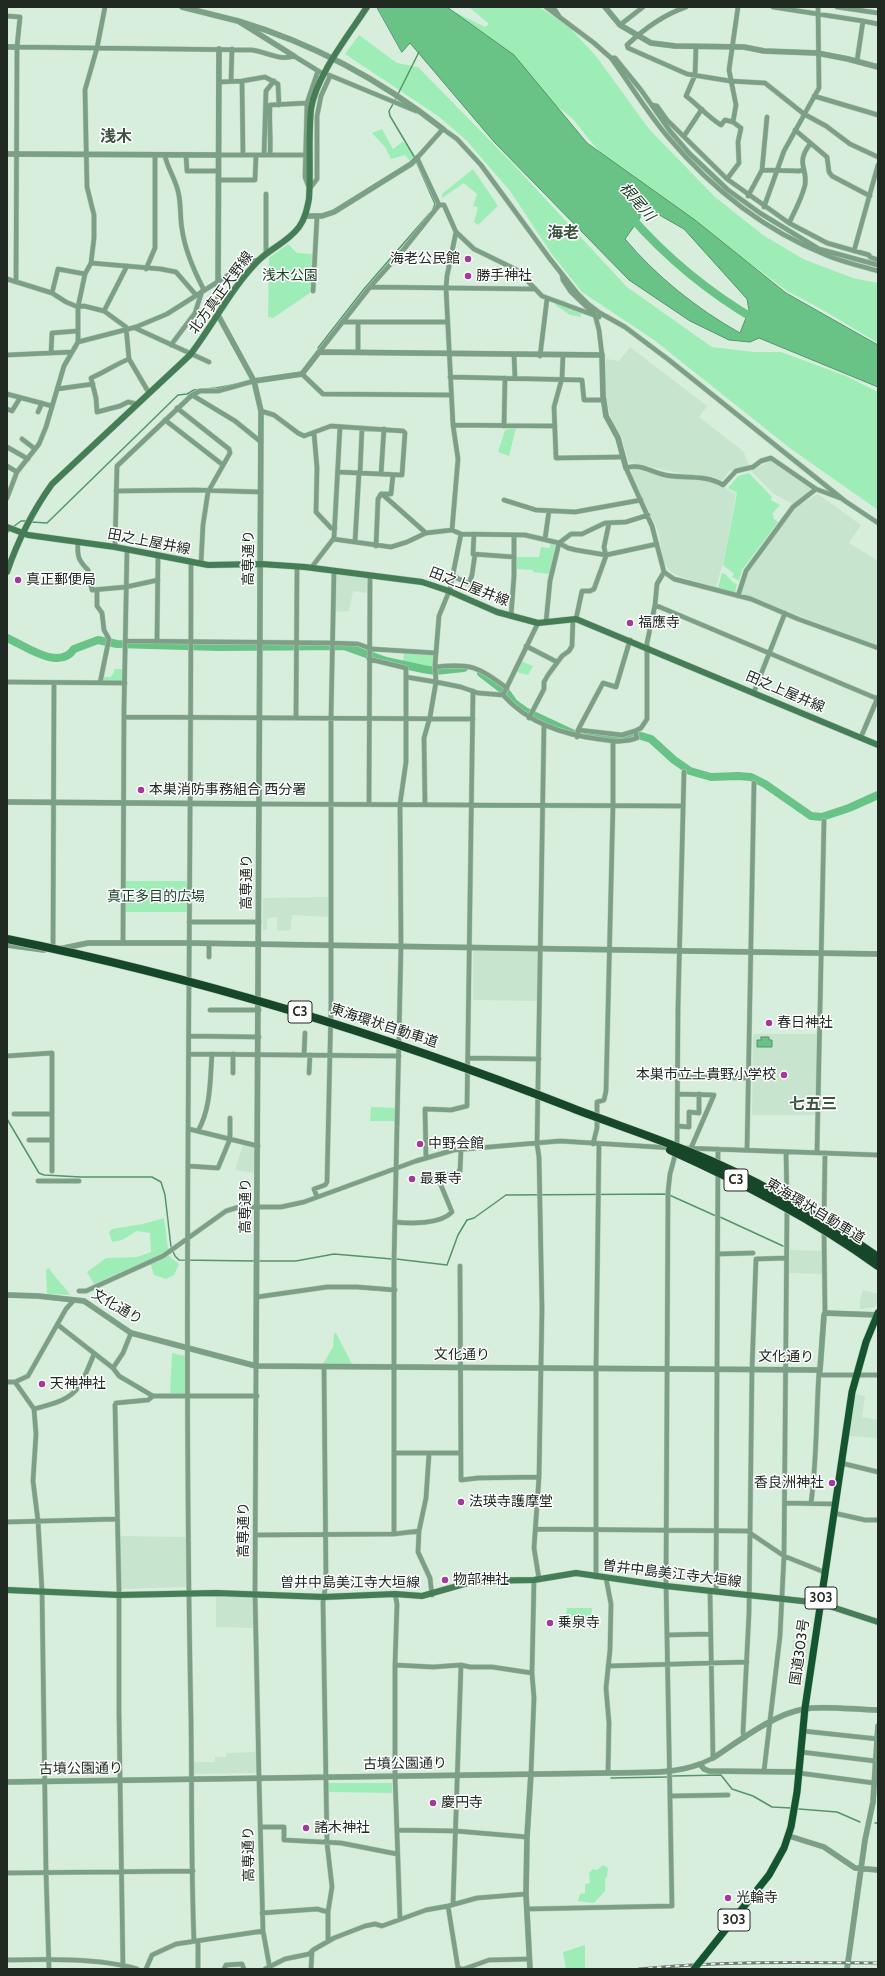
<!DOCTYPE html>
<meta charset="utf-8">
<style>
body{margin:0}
#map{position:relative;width:885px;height:1976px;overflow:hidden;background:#d8eedd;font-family:Cabin,sans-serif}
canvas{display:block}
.frame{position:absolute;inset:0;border:8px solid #202922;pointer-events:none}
</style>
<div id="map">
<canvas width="885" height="1976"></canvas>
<div class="frame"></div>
</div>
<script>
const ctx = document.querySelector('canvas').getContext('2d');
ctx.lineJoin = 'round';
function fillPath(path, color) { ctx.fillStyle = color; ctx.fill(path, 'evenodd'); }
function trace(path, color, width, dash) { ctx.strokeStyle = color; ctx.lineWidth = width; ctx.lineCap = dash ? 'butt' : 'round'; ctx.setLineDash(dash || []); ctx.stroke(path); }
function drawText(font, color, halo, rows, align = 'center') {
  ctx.font = font + ' Cabin,"Noto Sans JP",sans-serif'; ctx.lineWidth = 3; ctx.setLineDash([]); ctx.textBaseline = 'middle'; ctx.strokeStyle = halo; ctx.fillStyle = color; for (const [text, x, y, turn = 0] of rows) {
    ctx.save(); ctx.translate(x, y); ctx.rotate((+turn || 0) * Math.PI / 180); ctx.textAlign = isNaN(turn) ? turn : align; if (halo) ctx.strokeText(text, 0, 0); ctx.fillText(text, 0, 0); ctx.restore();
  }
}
const built = new Path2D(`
 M630,347L707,406L699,417L743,451L749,465L729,471L722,481L714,477H698L628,462L622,438L613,425L608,406L605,387L606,359L619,361Z
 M771,461L812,488L793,504L774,494L751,471Z
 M632,468L667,478L715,482L736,494L724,559L716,587L678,576L670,571L663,562L659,533L631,474Z
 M818,494L861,525L849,543L878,561V646L741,593L748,572L795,508Z
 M336,574L367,578V593L353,591L349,611L335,612Z
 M329,897L328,917L292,915L291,930L277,931V917L268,918L267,930H263V898Z
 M473,950H539L538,1001L473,1000Z
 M753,1034H817L816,1115H752Z
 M243,1145L255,1148V1173L235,1170Z
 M790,1250L823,1251V1274L789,1273Z
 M863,1290L878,1294V1301L875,1307L860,1309V1300Z
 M855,1394L865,1396L862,1417L878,1420V1438L848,1436Z
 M120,1536L186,1537V1587L122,1589Z
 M216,1596L250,1597L252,1599L253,1628L216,1627Z
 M793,1640H813L811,1660L792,1659Z
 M256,1752V1773L194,1774V1762H215V1757H226V1753Z`);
const green = new Path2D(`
 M469,7H539L568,26L596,56L649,129L715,197L763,235L803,259L853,278L878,283V343L821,309L787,291L697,224L610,165L572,118L491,56L455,12L485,27L489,24Z
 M359,35L397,63L418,67L512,163L627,287L712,347L755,352H781L846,376L878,392V510L791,449L654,340L582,292L551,253L510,191L466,140L438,116L345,54Z
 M382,129L393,149L402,142L406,143L414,157L409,160L405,155L391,159L385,147L372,133Z
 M473,169L498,206L478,225L474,222L478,207L473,206L477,194L464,183L442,198V194Z
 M288,244L297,253L312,254L310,293L273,318L268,317L269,258Z
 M563,300L581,310V317L570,315L555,305L556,301Z
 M516,428L509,456L498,452L505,430Z
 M749,473L772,497L771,500L780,505L772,514L774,516L773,518L778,522L742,570L739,581L732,577L734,574L723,565L737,493L728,488L738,476Z
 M550,543L555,544L550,574L533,572V570L517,569L516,557H539L541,547L550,548Z
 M722,573L725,574L734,583L737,584L735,593L718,588Z
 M404,653L435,655L434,667L403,662Z
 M521,661L533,666L528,675L517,672Z
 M114,669H123V681H103L102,677H110L114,673Z
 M124,881H187V912H124Z
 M371,1107L396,1108V1121H370Z
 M164,1218L169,1256L179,1264L174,1275L166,1279L154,1275L149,1260L94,1284L87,1272L106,1258L137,1257L151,1252L150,1233L137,1231L122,1240L112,1242L109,1232L112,1229L143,1224Z
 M49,1268C54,1277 66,1287 70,1295L47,1294L46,1270Z
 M336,1333L352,1364H323L333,1347L334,1334Z
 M172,1353L185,1356V1394H170Z
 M567,1608H592L591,1625L564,1627Z
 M328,1783H392V1793L329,1792Z
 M603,1865L608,1868L607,1877L605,1879V1891L594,1903L578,1901L580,1894L585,1893V1884L590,1883L589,1873L593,1869L597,1870Z
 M585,1945V1969H566L563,1952Z`);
const water = new Path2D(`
 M377,7H447L514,55L587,143L695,220L786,293L878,345V387L759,338L750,342L729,340L690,321L629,280L495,143L410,43L402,52ZM640,204L684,229L747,299L749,310L740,333C697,309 656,276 625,239L640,218Z
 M761,1037H769V1040H772V1047H757V1040H761Z`);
const stream = new Path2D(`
 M395,100L419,52
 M393,104L389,111L390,116L415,158
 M416,161L435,204L433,209
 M318,348L364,289L429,214
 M31,522L47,523L178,395L187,394L194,390L216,388L237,384
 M13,527L21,521H27
 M7,533L10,530
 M7,1119L39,1173L44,1175L81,1177H152L161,1182L165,1195L171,1247L175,1256L179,1260L255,1261
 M720,1217L783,1246
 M396,1259L447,1265L458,1235L467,1220L474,1218L506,1195L667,1194L716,1216
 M259,1261H296L334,1254L392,1259
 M672,1776L721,1775L732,1789L753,1796L772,1807L791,1808
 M611,1778L668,1777
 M799,1809L837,1812L860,1822
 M875,1823H878`);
const river = new Path2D(`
 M630,216C666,257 708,292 756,320
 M7,638C24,645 59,672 74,649L98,640L117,644L218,647L344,646L386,661L423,669L435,671L464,668
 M481,673L507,693L514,703L525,711L572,733
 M587,736L618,738L638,735L651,739L674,760L690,771L711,777L738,776L751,777L765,784L811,816L822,817L849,808L878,795`);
const minor = new Path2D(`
 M546,7L594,43L611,58H615L641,90L670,131L689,153L728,190L760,213L819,249L878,265
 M553,7L559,16
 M686,7C663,15 645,28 627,45L628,48L687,74L730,81L765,83L804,114L826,126L850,144L878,157
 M773,7L863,21
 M837,7L878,13
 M7,16L20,17L17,47L16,282
 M620,25L643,7
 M17,47L252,50C267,52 279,61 294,56L320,72
 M696,47L695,75L686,96C698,105 708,117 721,125L725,120L733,122
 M611,58C630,84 647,112 668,137C711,188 764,230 826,255C842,262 861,266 878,271
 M857,61L863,21L878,24
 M329,75L416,111
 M231,81L232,49
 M242,81L243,155
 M219,82L242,81L265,77L278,84L279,105
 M814,96L878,115
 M652,105L657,106L667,120L727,179L789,223C795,211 802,198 805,185C808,168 795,164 810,144
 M795,130L827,157L829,172L832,176L870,196
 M684,136L702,109
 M218,155H305
 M264,155L266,91L274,81
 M270,155C271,138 269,122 270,105L307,103
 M165,156C168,170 177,181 179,196C181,207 180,218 182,229C185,251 194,271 204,290
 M186,156L187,171H218
 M762,170L799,171L803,170
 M727,179L739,163L738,142L741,128L733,122L736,105L729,70L738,7
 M218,180H255L256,155
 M308,185L305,177L307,103L318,71
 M310,188L317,179V116L321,96L330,76
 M266,194V254
 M748,196L762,170L767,117
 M764,207L784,151L819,88L818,7
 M789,223L827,243L869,255L870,257L878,260
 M456,232L447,276L446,288L453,425L458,459L452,530L461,534L525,535L559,543L568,548L576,550L606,555L657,544
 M854,251L878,165
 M91,263L161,269L176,272L196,295
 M146,269L155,248V156
 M562,275L563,280L571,292L595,315L599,330L602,355
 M7,279L52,293L66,302L78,307L84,306L104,311L126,327L129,359L149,393
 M370,287L534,289
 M313,291L317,217
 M52,293L58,269L85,274
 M104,311L127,266
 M599,317L542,296L517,270L474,249L456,232L444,205H439L417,158L443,129L457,139L481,165L550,259L577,293L588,304L600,313L625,327L669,360L845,501L878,523
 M342,322H358V352
 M358,322H447
 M135,328L209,362
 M78,342L136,327L167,314L249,262L258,260
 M171,345L195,313L202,291
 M319,352L370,287L404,249L439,205
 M51,353L52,333L77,331
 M7,355L72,352
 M514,355L515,378
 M563,355L562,378L554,407L556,458L622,457
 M540,356L547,299
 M129,359C116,364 105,372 91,378L96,398L97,412L120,406L128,402L137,404
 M302,374L323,394L451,395
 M450,377L582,380L584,400H604
 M57,389L93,384
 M7,394L52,406
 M192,395L235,421L261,442
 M177,408L229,449L230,453L208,492L203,525L201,563
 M7,409L12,411L20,398
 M261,411L274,415L298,433L304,436L331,426L403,431L405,433L402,475L338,472
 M38,412L42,403
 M165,420L223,465
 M453,425L555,426
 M504,426L505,378
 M314,433L317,468L316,512L331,528H335
 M22,439L35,449
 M7,447L28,459
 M7,466L17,472
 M360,473L362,428
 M381,474L384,429
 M116,491L195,490L261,492
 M382,494L426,533
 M7,498L17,472L39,444L46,427L64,366L78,342V307L85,274L91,263L94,238V215L87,187L85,90L97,48L105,7
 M840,498L816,489L771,458L761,461L753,467L736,471L723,485C705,474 684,479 665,475C650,472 641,463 626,468L652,526L664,572L674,579L751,599L798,619L878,648
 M504,500L536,510L575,512L641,500
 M461,534L450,589L439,616L435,665L436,682L461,687L478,693L503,695C528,723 562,734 598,739C612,741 624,743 637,738L635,731L641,728L647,719V643L655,605L657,584L664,572
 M474,534L473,554L514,557
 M333,539L391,547L407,542L426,533L452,530
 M545,539L549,511
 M78,541C77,556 78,560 88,570L92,590L126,587L158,580
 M355,542L359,473
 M376,546L378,499L381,494H391L393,475
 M115,547L117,466L192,395L200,391H218L254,381
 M191,562C191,948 183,1334 191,1719C192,1793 191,1867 194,1941
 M311,568L334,538L340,427
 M453,576L469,584L472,575L475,554
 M97,590V606L102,613L104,630L109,639L100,683
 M738,596L746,571L793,507L816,489
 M655,605L878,699
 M511,616L514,576V535
 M576,619L582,591H590L594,589L606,556L604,547L609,523
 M546,622L550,581L559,543L571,534H582L605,523L626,522L648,515
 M126,641L332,643L358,644L372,649L436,653
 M157,642L158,556
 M526,646L557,662
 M369,659L406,668V762L400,804L401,946L394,1261V1534
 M435,667C472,663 478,667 507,688
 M406,677L436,682L430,717L424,738L425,804
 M7,682L125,683
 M754,692L785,613
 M503,695L538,623
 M124,717L473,719
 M296,718L297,567
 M529,718L544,689V682L548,675L562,656L569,651L572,646L573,619
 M578,730L622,735L635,731
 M577,737L578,730L603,683L616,687L630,640
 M861,737L878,697
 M260,804L683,806
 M369,804L370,576
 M189,922H259
 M123,943L124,708L127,550
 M53,949L54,683
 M209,957V944
 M210,1010H259
 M189,1036L259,1037
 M189,1054L399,1056
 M304,1055L305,1033
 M7,1056L52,1053V1171
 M468,1058L539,1059
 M233,1073V1054
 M309,1073L310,1055
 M678,1077L749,1078
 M678,1094L714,1095L691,1148
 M14,1114H52
 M677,1126L689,1127V1112L699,1113V1094
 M189,1129L258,1146
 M198,1131C211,1108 210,1080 212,1054
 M29,1140H52
 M593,1144L597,1128V1102L604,1100L606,1091L613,805V741
 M684,1148L878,1155
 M747,1150L754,783
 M786,1152L787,1201
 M817,1152L824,821
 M426,1157L425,1109L451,1110L467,1106L473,691
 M188,1166L218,1168L230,1139V1118
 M38,1181H79
 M317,1197L314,1189L325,1185L327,1182L331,1007V718L334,571
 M824,1221L825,1153
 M395,1222C411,1224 441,1224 452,1212L438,1178L460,1171L461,1150
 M824,1230L825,1313
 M718,1254L753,1253
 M460,1266L461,1480L478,1478L539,1477
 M79,1291H86L163,1256L226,1211L239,1207H281L304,1202L416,1161L454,1150L560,1141L672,1148
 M257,1297L327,1287H357L395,1290
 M58,1325L113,1368L119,1376L153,1396H257
 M256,1366L255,1594L259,1778L263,1931L270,1969
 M324,1366L326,1583L323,1602L327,1843L332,1887L328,1912V1941
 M113,1368L123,1353L131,1333
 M7,1382H15L28,1376L66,1309L74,1300
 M15,1382L34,1409L36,1434L33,1481L38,1521L42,1591L46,1872L49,1969
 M34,1409C77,1398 78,1393 94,1354
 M394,1453H460
 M429,1454L426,1498L419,1531L418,1552L430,1578L432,1595
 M841,1463L878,1472
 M785,1503L835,1504
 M811,1503C817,1460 816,1416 819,1372L822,1375H878
 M834,1513L865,1520H878
 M7,1522L117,1519
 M536,1529L747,1531L784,1556L824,1572
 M256,1535L394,1534L419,1531
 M596,1577V1368L599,1144
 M606,1578L611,1604L610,1650L606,1688L609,1723L608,1773
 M539,1579L534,1548L539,1477L542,1309L539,1157L537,1144L544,725
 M716,1592L718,1149
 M395,1594L397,1604L395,1665V1776L400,1919
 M667,1635L710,1634
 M395,1665L433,1667L461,1665L470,1667H492L532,1673
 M608,1666L747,1662
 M803,1731L878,1739
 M744,1738L743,1732L749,1613L752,1369L756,1259L786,1258
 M801,1752L875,1761
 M700,1764L713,1758L710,1591
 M764,1771L780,1636L784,1556L787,1208
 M531,1773L534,1698L532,1673L534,1580
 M799,1773L874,1783
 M670,1796L728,1795
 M261,1827H284V1840L341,1843L397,1854
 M397,1830L456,1831L527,1837
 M7,1873L193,1871
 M453,1904L461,1665
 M448,1906L458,1968L462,1969
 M527,1909L672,1906L666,1583L668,1192L670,1174L677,1148L678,1008L684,772
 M262,1913L317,1909L328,1912
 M198,1941V1969
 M7,1960C45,1959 101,1958 137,1969
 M123,1969L119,1713V1590L115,1405L116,1403L148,1400L153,1396
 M146,1969L152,1955L176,1944L263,1931
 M224,1969L226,1965L242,1964L244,1969
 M265,1969L285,1959L309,1954L313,1950L334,1938L365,1926L375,1924L382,1926L426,1910L448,1906L477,1898L526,1894
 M311,1969L312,1951
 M464,1969L489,1960L529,1959`);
const tertiary = new Path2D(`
 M182,7L238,21L294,56
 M605,7L620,25L651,43L675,46L744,47L764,51L817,53L848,59L878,67
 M238,21C312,43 382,81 443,129
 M7,47H17
 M219,49L218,300L223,306
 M7,154L218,155
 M305,216H322L334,212L411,164L417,158
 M218,315L254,381L261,411L256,1366
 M254,381L302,374L319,352L602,355L603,396L606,416L618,438L626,468
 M7,802L260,804
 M7,945L44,950
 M59,949L88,943H189L878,954
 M7,1295L38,1296L84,1301L131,1333L256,1366L820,1370L824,1315L825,1313L878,1315
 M713,1758C739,1741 774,1714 804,1709C824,1705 857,1710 878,1710
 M7,1782L608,1773C639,1772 671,1775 700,1764L704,1769L709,1771L799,1772
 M789,1836L824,1847L855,1868L878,1870
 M530,1969L526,1894L527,1837L531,1773
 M847,1969L865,1840L873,1802L878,1726`);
const secondary = new Path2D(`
 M7,527L28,535L115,547L208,565L261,564L305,567L422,582L449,591L497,612L538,623L576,619L878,745
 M7,572C18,540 32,512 52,484L190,355C214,324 231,288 259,260C271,248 288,242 299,227C305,219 307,209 309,199C311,169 308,139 311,109C316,76 348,36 367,7
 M7,1590L119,1595L216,1593L324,1597L395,1594L422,1596L475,1581L534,1580L576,1573L666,1586L820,1603L878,1622`);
const trunk = new Path2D(`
 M703,1958L769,1875L784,1848L791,1827L797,1792L805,1708L852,1392L866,1342L878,1313`);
const rail = new Path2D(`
 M639,1969C719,1961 798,1962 878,1963`);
const trunkBridge = new Path2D(`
 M694,1969L703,1958`);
const motorwayBridge = new Path2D(`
 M7,939C200,978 388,1036 572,1108C611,1123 651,1136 690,1152C757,1179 819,1216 878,1257
 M670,1150C743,1183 813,1219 878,1266`);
const markers = [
 [468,259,4,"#a4399a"],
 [468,276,4,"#a4399a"],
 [18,580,4,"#a4399a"],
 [630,623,4,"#a4399a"],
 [141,790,4,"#a4399a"],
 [769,1023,4,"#a4399a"],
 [784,1075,4,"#a4399a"],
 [420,1144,4,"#a4399a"],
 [412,1179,4,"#a4399a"],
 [42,1384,4,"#a4399a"],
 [832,1483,4,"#a4399a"],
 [461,1502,4,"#a4399a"],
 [445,1580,4,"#a4399a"],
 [550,1623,4,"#a4399a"],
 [433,1803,4,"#a4399a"],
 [306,1828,4,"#a4399a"],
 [728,1898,4,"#a4399a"]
];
const shields = [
 [300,1012,24],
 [736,1180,24],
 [821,1598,32],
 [734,1920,32]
];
const shieldNames = [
 ["C3",300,1012],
 ["C3",736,1180],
 ["303",821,1598],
 ["303",734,1920]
];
const poiNames = [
 ["海老公民館",460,259,"right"],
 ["勝手神社",476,276],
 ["真正郵便局",26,580],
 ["福應寺",638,623],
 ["本巣消防事務組合 西分署",149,790],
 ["春日神社",777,1023],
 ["本巣市立土貴野小学校",776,1075,"right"],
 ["中野会館",428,1144],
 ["最乗寺",420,1179],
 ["天神神社",50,1384],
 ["香良洲神社",824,1483,"right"],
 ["法瑛寺護摩堂",469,1502],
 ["物部神社",453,1580],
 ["乗泉寺",558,1623],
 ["慶円寺",441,1803],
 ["諸木神社",314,1828],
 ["光輪寺",736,1898]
];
const parkNames = [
 ["浅木公園",290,276],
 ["真正多目的広場",156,897]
];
const streetNames = [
 ["北方真正大野線",221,293,-54],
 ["田之上屋井線",149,542,11],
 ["高専通り",249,558,-90],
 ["田之上屋井線",469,587,21],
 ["田之上屋井線",785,692,23],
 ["高専通り",247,882,-90],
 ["東海環状自動車道",384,1026,18],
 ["高専通り",246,1206,-90],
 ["東海環状自動車道",815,1211,31],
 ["文化通り",117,1307,30],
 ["文化通り",462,1355],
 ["文化通り",786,1357,1],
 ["高専通り",244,1530,-90],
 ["曽井中島美江寺大垣線",672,1574,7],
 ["曽井中島美江寺大垣線",350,1583],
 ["国道303号",800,1652,-82],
 ["古墳公園通り",405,1764,-1],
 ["古墳公園通り",81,1769,-1],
 ["高専通り",249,1854,-91]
];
const waterNames = [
 ["根尾川",637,202,49]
];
const quarterNames = [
 ["浅木",116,137],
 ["海老",563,233],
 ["七五三",813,1104]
];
fillPath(built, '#c7e4ce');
fillPath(green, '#9fedb6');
fillPath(water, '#69c386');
trace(water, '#539568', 1);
trace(stream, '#539568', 1.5);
trace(river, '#69c386', 8);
trace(minor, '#b7cbbb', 5.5);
trace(tertiary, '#b7cbbb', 6);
trace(secondary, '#b7cbbb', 7);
trace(trunk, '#b7cbbb', 8);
trace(minor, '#7ca085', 4.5);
trace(tertiary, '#7ca085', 5.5);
trace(secondary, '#457d56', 6);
trace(trunk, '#14552f', 7);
trace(rail, '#6c7a6f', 3);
trace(rail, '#fff', 1.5, [4.5]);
trace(trunkBridge, '#b7cbbb', 8, []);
trace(motorwayBridge, '#b7cbbb', 9, []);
trace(trunkBridge, '#14552f', 7);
trace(motorwayBridge, '#164729', 8);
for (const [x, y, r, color] of markers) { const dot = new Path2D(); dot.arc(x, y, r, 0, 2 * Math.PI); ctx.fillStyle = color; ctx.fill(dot); trace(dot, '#fff', 1.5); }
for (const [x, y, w] of shields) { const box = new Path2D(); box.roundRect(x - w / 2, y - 11, w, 22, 3); ctx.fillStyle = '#fff'; ctx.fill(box); trace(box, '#202922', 1); }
drawText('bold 13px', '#202922', null, shieldNames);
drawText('14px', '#202922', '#fff', poiNames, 'left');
drawText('14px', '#183e25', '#fff', parkNames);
drawText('14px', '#202922', '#fff', streetNames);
drawText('italic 15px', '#143a21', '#fff', waterNames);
drawText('bold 16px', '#3e5143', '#fff', quarterNames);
</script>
